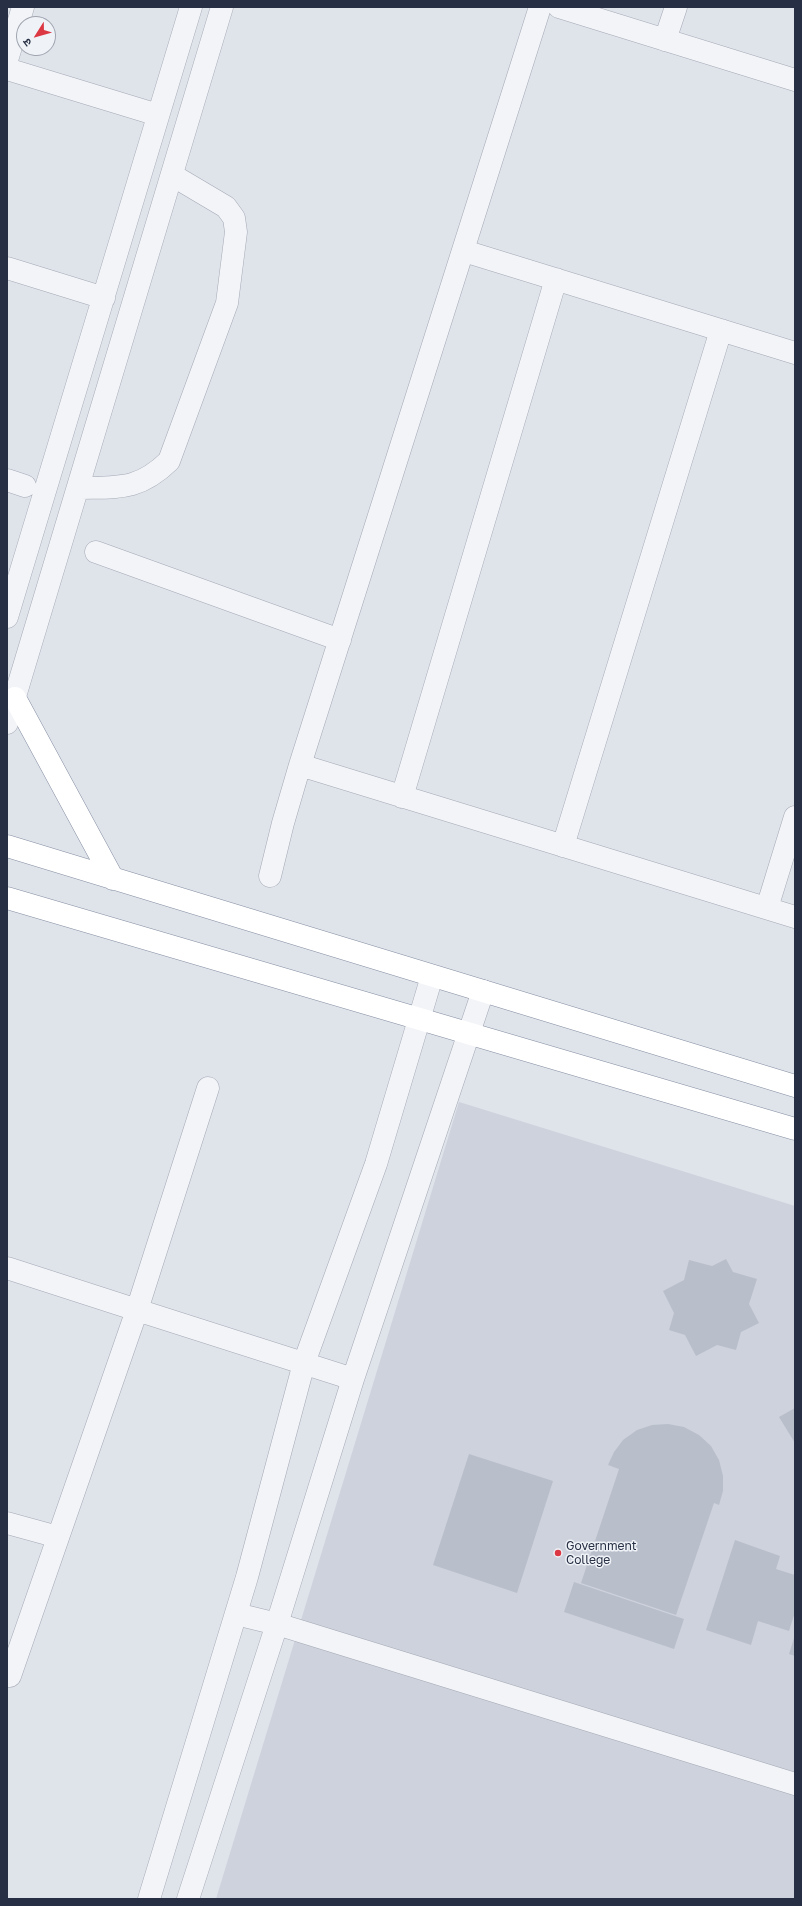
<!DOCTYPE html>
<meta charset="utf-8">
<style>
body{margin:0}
#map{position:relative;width:802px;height:1906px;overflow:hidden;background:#dfe3ea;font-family:"Golos Text","Noto Sans Devanagari",sans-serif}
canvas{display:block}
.frame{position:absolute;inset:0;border:8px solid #262f43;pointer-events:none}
.north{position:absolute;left:16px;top:16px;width:40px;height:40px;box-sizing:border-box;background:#eff2f7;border:1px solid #9fa4af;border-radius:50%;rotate:233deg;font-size:11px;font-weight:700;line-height:16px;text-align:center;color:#262f43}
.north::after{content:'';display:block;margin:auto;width:14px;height:18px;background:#dc3844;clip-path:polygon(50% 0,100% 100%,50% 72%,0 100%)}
</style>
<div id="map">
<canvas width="802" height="1906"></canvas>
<div class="frame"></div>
<div class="north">उ</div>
</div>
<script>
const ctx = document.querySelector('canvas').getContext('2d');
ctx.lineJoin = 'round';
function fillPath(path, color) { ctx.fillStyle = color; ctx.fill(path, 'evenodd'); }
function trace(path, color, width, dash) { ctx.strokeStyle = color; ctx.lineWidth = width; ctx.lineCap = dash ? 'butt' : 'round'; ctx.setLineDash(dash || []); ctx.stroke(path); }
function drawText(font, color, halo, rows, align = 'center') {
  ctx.font = font + ' "Golos Text",sans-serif'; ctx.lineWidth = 3; ctx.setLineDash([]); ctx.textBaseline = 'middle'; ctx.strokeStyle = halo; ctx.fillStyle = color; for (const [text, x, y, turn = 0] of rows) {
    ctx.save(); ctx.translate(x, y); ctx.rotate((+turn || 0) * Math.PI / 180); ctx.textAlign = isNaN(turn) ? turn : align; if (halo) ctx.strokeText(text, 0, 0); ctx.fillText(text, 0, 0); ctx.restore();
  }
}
const built = new Path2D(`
 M459,1102L795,1206V1899H216Z`);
const building = new Path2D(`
 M726,1259L733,1272L757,1279L749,1304L759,1323L741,1332L736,1350L717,1345L696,1356L685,1335L669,1330L674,1313L663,1291L684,1280L689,1260L712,1266Z
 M795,1408V1443L779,1417Z
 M668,1424L684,1427L699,1435L711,1446L719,1460L723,1476V1491L719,1505L714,1503L676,1615L581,1583L619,1469L608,1465L614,1452L623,1440L637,1430L652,1425Z
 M469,1454L553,1481L517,1593L433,1565Z
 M735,1540L780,1556L776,1569L795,1575V1612L789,1631L758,1621L751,1645L706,1630Z
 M574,1582L684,1619L674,1649L564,1612Z
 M795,1635V1656L789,1654Z`);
const minor = new Path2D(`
 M559,7L795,80
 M665,40L676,7
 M7,60L23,7
 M7,69L158,115
 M464,251L795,353
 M7,268L104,298
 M7,480L25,486
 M78,488C118,487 138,491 169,461L227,303L236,232L234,218L226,207L172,175
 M96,552L340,640
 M7,617L191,7
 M7,723L222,7
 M300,765L795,917
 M402,797L556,279
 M563,846L721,330
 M270,876L283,823L300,765L540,7
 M767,908L795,817
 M7,1268L137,1310L208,1088
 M7,1523L58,1537
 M236,1614L277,1624L795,1784
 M7,1675L10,1676L137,1310L353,1379
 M149,1899L247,1577L304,1363L376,1164L432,976
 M188,1899L277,1624L353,1379L483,991`);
const highway = new Path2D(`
 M15,698L113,879
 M7,846L795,1086
 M7,898L795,1129`);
const markers = [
 [558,1553,4,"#dc3844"]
];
const poiNames = [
 ["Government",566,1546],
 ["College",566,1560]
];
fillPath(built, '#cdd2dc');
fillPath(building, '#b9becb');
trace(minor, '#a4a9b5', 23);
trace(highway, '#858fa2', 23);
trace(minor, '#f3f4f8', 22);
trace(highway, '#fff', 22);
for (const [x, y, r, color] of markers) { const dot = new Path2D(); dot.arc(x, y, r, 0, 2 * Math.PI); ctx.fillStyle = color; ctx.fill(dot); trace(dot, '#eff2f7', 1.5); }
drawText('12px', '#262f43', '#eff2f7', poiNames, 'left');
</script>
